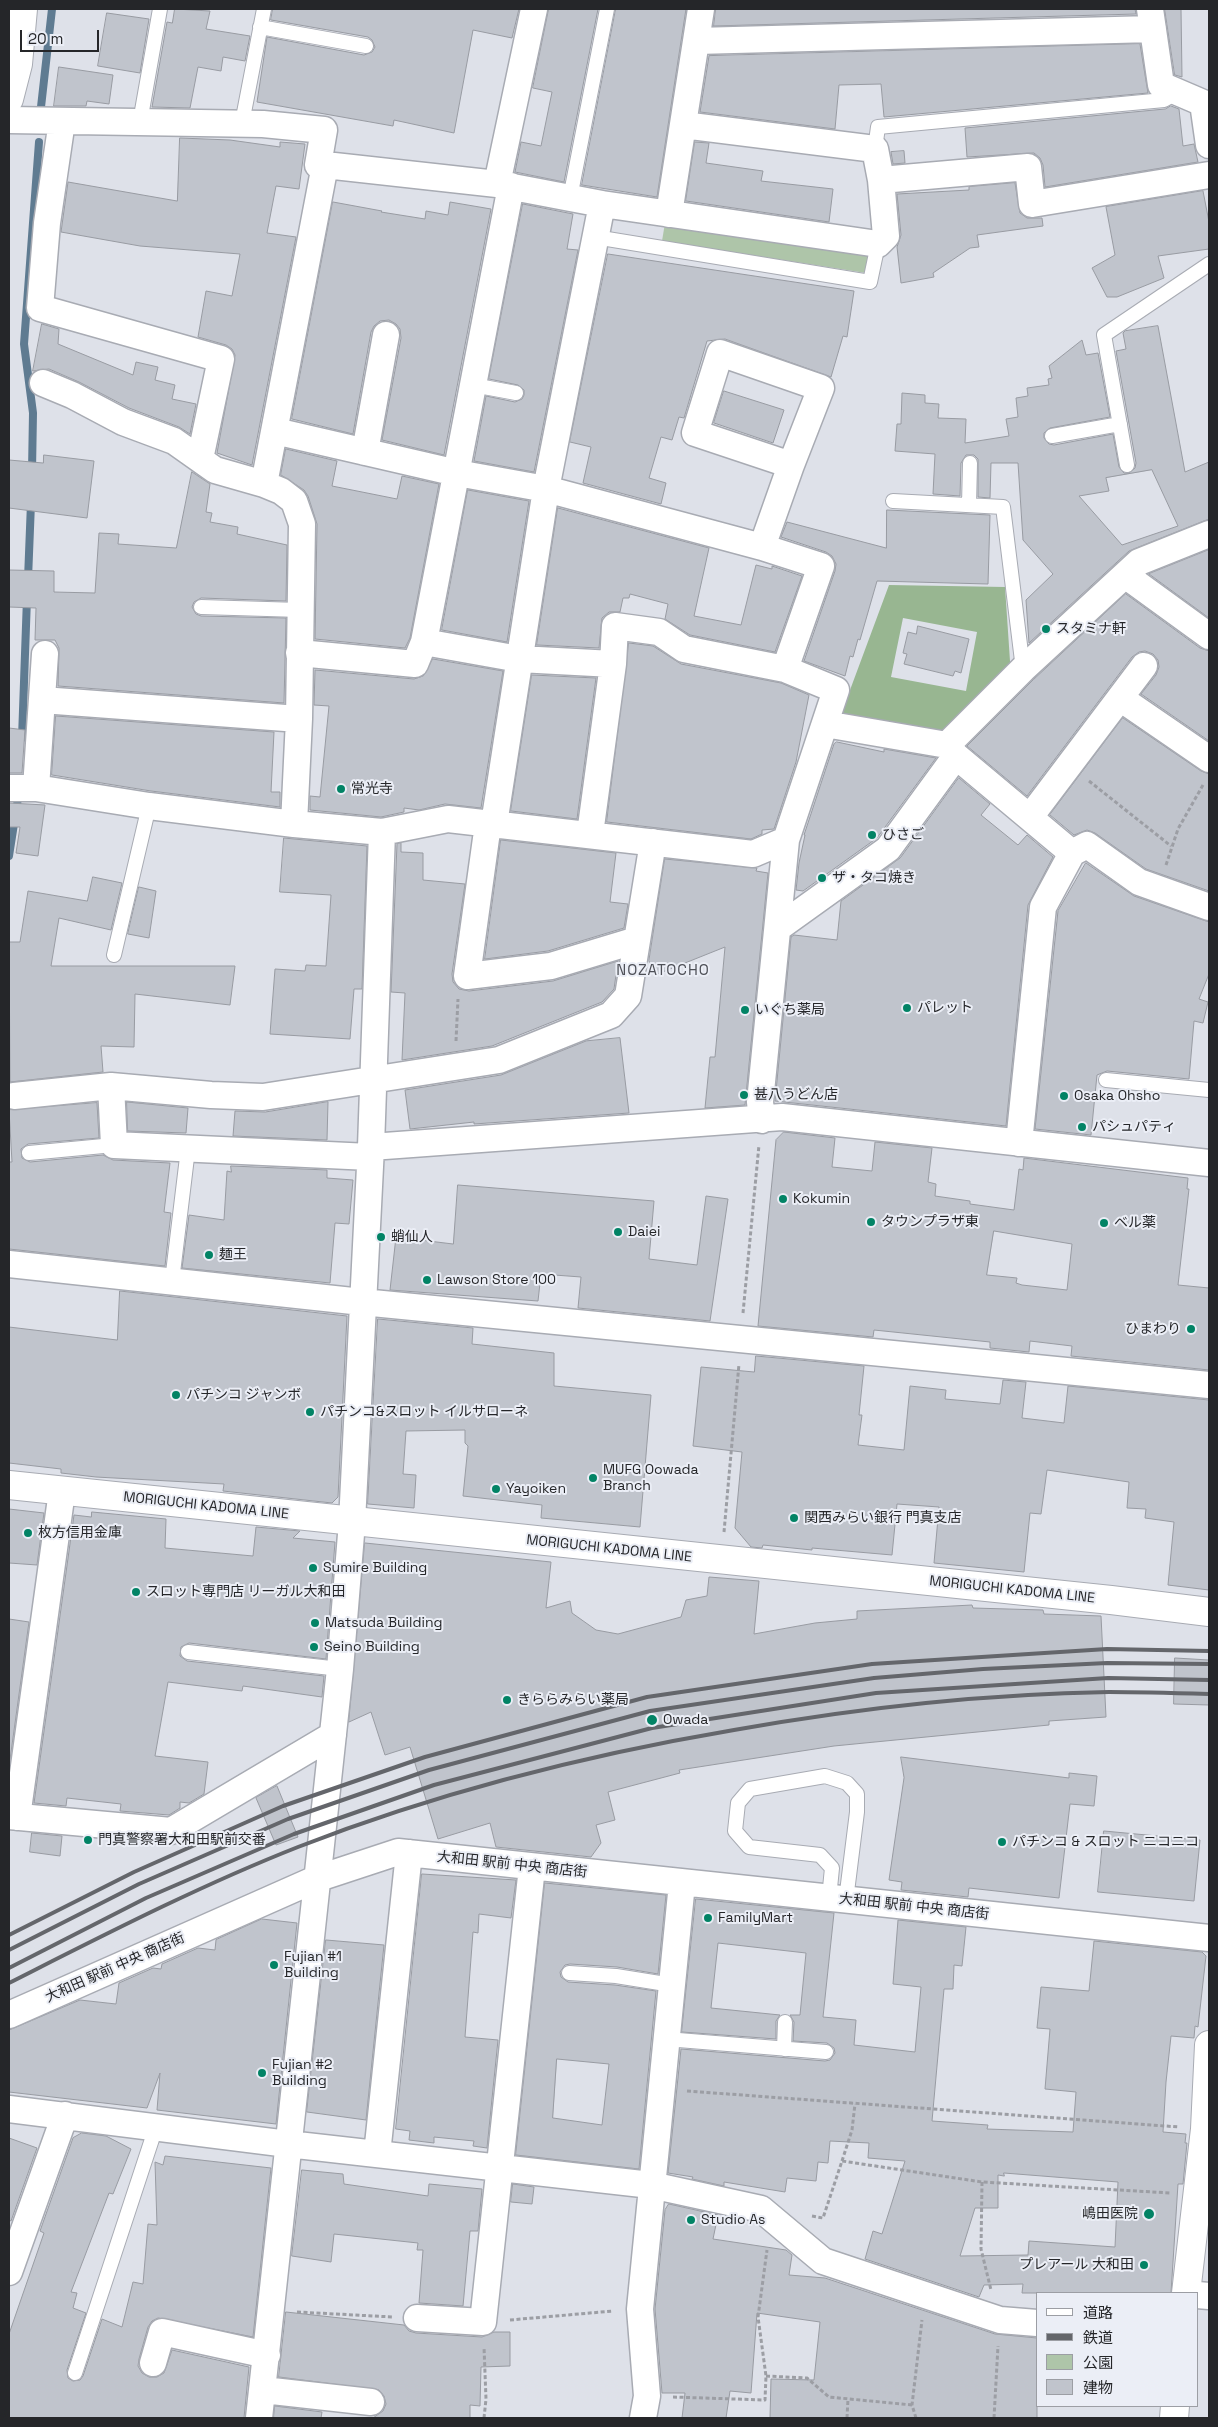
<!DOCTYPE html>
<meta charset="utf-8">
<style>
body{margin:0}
#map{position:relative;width:1218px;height:2427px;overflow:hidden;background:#dee1e9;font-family:"Space Grotesk","Noto Sans JP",sans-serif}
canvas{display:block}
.frame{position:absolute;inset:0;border:10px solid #252629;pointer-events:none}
.legend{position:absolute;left:1036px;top:2292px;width:162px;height:115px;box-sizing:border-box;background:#ebeef6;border:1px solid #9c9ea4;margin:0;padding:6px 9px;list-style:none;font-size:15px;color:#252629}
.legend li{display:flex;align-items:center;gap:10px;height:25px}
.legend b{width:25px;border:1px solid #9c9ea4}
.scale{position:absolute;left:20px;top:30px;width:79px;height:22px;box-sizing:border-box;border:2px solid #252629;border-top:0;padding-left:6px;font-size:15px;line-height:18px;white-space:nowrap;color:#252629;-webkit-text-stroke:4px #ebeef6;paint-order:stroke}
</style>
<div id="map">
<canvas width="1218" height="2427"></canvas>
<div class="frame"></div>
<ul class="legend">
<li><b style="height:6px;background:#fff"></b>道路</li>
<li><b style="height:6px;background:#64666b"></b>鉄道</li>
<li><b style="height:14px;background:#aec5a9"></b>公園</li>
<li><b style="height:14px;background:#c0c4cc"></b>建物</li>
</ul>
<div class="scale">20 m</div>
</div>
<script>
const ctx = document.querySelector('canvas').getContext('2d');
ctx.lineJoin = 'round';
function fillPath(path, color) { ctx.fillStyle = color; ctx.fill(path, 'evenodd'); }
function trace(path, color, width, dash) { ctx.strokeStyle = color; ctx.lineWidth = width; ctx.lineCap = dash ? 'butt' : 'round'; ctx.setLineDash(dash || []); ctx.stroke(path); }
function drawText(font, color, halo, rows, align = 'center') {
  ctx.font = font + ' "Space Grotesk","Noto Sans JP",sans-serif'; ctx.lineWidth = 4; ctx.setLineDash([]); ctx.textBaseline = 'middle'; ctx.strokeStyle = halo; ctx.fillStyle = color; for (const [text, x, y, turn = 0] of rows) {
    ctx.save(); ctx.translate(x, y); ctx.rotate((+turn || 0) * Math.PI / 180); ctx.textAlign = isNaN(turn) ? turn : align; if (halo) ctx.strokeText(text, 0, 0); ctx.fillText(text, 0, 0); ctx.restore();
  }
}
const green = new Path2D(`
 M665,223L869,256L866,273L662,241Z`);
const forest = new Path2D(`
 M889,585L1005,587L1011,676L953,732L933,738L840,717ZM903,618L977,632L966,691L891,677Z`);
const stream = new Path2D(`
 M41,107L52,9
 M32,471L33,413L24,344L39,142
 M28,579L31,503
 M22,738L27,598
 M9,856L19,792`);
const building = new Path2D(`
 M175,9L210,11L206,29L250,36L245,61L223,57L221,71L198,67L190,108L152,107L167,22L172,23Z
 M273,9H519L512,38L473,30L454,133L394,120L393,126L257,102L267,37L364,55L372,52L375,47L372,40L368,37L271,20Z
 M549,9H598L564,182L515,172L521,142L541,146L552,92L533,88Z
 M616,9H686L657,197L582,185Z
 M716,9H1135L1136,14L714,26Z
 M1165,9H1181L1182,77L1175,75Z
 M107,13L149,19L140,73L98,66Z
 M1140,44L1148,93L884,117L881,84L839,85L835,129L700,112L709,56Z
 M59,67L113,75L109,104L87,101L86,106H54Z
 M1171,106L1179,109L1183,146L1194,144L1198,162L1045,187L1043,165L1040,158L1034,153L967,157L965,128L1165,109Z
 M180,138L230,140L280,147V142L305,144L299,189L276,186L267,233L296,237L252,465L217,453L235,355L232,349L226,345L198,337L206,291L232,296L240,254L140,246L61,232L68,182L177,201Z
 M695,142L709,143L706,163L763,171L761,181L833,189L829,222L686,201Z
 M904,151L905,163L893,164L891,152Z
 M1015,183L1020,213L1027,218H1042L1043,226L977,235L979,247L970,248L933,273L934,277L901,283L897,247L901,235L897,194L969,190V187Z
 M1203,191L1209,222V249L1158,256L1164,278L1117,297H1107L1092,268L1115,255L1106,207Z
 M333,202L382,211L381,212L425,219L426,211L448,215L450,202L491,209L444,455L382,440L401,338L400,329L396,324L389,320L380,321L374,326L371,332L353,434L292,419Z
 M523,204L573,214L567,249L578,250L534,472L474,461L486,396L515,402L522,399L524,395V390L518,385L489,379Z
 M608,254L854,291L847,337L843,336L831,377L725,339L707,341L684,418L679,417L672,440L661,437L649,478L666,483L661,504L583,483L591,447L570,442Z
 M42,324L59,329L58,344L133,375L136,362L158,367L155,380L175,385L172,399L196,404L190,434L179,427L129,408L79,382L49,369L33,371Z
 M1158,326L1185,472L1209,462V519L1129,551L1029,643L1026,600L1053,574L1023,540L1018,463H991L990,498L978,497V459L974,455H966L961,463L960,496L933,494L935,454L895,451L897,424H901L902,393L925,395V403L939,404L938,418L966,419L965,443L1009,436L1006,419L1018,417L1016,398L1028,396L1027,388L1049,385L1048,379L1052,378L1049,366L1082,340L1086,355L1098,353L1110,417L1050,428L1044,433V438L1049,444L1054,445L1113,434L1119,467L1124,473H1129L1135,468L1136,463L1116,351L1126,349L1123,333L1125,331ZM1152,470L1178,526L1122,545L1079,496L1109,491L1106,478Z
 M724,391L784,410L773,443L714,423Z
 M286,449L337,461L332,486L397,499L402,476L439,484L410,638L405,648L315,639L317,524L308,496L304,490L281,475Z
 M44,455L94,461L87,518L9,508V460L43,463Z
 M192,472L210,484L206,512L212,513L210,522L238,527L237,534L287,545L286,601L201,598L194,602L192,607L196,614L201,616L286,618L284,703L58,686L59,648L55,640H35L36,608L9,607V570L54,571V592L95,593L99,533L119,534L118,544L176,548Z
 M468,490L529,501L507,642L442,630Z
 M558,508L709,548L694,616L741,625L756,565L772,569V566L802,576L775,652L690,635L665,619L668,604L630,594L629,598H623L620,612H609L602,618L599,648L537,645Z
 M887,510L990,515L988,584L877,581L860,640L858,639L853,657L850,656L845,676L804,661L835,571L836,564L832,556L826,552L781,537L787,522L886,548Z
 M1209,550V618L1149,574Z
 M1126,594L1200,648L1209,651V741L1141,694L1156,675L1159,667L1158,660L1153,654L1145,651L1139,652L1132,657L1027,796L967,746L1033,680Z
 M918,626L969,639L961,673L955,671L953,676L904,664L907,654L903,653L908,632L916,634Z
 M629,643L653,646L681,664L781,683L809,695L796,762L774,829L762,830V834L751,839L607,822Z
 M433,659L503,671L481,808L445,804L419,810L404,808V812L381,817L310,810V796L320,797L329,706L314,705L315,670L414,679L423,676Z
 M532,675L596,678L577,819L511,811Z
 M56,716L274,732L271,792H280V807L151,791L52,775Z
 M1123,718L1201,771L1209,774V891L1146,869L1095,833L1087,830L1074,835L1050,815Z
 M9,728L25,730L22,773H9Z
 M837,742L884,752V749L936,758L877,838L803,891L796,890L799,863L805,835H804L834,744Z
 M959,778L990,804L981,815L1018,845L1027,835L1053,857L1028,905L1006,1126L775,1101L791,937L794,935L837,940L841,901L900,858Z
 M9,803L45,805L38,856L16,853L20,827H9Z
 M284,838L367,846L362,989H354L350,1039L270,1034L275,969L305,971L306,965L326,966L331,895L280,892Z
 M501,840L616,853L610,902L628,904L624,928L548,951L485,959Z
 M401,843V852L423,853V880L465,884L452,974L453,982L459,989L469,991L553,981L618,961L614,989L602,1002L492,1046L402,1060L405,993L391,992L397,844Z
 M665,859L757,868L756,871L768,873L745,1105L705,1108L710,1057H715L725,947L655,975L649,961Z
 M1086,863L1134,896L1209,922V974L1199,999L1208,1002L1203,1023L1194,1021L1189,1079L1107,1071L1097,1075L1091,1135L1035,1129L1058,911Z
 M93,877L122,883L111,930L59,918L51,966H235L230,1005L135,994L134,1047L101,1046L103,1072L10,1082L9,942H20L28,891L87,901Z
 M139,887L156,891L149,938L128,934Z
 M620,1038L629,1113L474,1124V1122L410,1129L405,1090L501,1075L586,1041Z
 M127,1102L188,1108L186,1133L128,1131Z
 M328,1102L327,1140L233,1136L235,1111L265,1112Z
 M97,1103L99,1138L28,1144L21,1149L22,1158L30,1162L103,1155L113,1160L170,1163L164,1212L171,1213L165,1266L9,1249V1162H12L9,1110Z
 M784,1132L835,1138L832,1167L872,1171L875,1142L932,1148L928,1182L936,1184L935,1196L970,1201V1204L1014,1210L1019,1169L1023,1170L1024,1158L1188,1178L1187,1189H1189L1178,1285L1209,1288V1370L1071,1356L1072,1346L1030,1341L1029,1352L990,1348V1342L874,1330L873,1337L758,1326L776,1140ZM994,1231L1072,1244L1067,1290L1022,1285L1016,1283L1017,1278L987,1275Z
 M231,1166L327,1170V1178L353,1180L349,1224L335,1223L330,1283L182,1268L189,1215L224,1220L227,1171L231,1172Z
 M458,1185L654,1201L649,1259L697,1265L706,1196L728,1199L710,1321L578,1308L581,1277L541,1274L538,1301L390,1290L396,1237L453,1244Z
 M120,1291L347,1316L338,1497L332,1503L223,1491L224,1484L96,1477L61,1473V1469L9,1463V1327L117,1340Z
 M378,1319L473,1328L472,1344L554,1353V1386L651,1395L640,1527L541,1518L542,1505L463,1496L468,1446L465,1443V1430L406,1431L403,1474L416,1475L414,1508L368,1504Z
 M756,1356L864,1366L859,1415H862L858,1445L904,1450L910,1386L946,1390L945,1399L1000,1404L1003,1380L1026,1382L1022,1418L1064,1423L1068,1386L1209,1400V1590L1168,1585L1174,1522L1145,1518L1146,1509L1127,1508L1129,1482L1047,1470L1041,1514L1030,1513L1024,1572L934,1563L939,1507L897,1504L892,1555L812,1548V1550L763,1545L762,1548L751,1547L735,1528L742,1452L693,1446L701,1367L754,1372Z
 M9,1509L44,1513L37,1565L9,1563Z
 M92,1512L166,1519L165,1548L253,1556L256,1527L300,1531L293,1538L335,1542L326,1659L189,1643L181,1647L180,1656L187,1661L324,1676L322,1697L243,1686L242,1691L168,1682L155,1756L208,1762L204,1794L189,1803L180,1802V1808L169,1815L120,1811L121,1804L67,1798L66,1806L34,1803L74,1515L91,1517Z
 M365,1543L551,1562L546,1608L570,1601L572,1613L596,1630L618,1634L681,1617L686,1600L707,1596L709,1577L759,1581L754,1634L815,1623L857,1619V1611L972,1605L973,1608L1043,1610L1044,1614L1101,1616L1106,1717L1049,1721V1725L834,1746L679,1770L680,1773L608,1792L615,1820L596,1825L601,1843L591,1857L496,1847L490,1823L438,1839L410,1747L385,1755L371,1712L349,1722Z
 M9,1619L29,1622L9,1767Z
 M1175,1658L1209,1660V1705L1174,1704Z
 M901,1757L1069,1778V1773L1097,1776L1094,1806L1070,1804L1059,1898L969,1888L968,1897L901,1890L902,1882L889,1880L904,1778Z
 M277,1786L298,1837L276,1845L256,1798Z
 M1104,1831L1200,1840L1194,1901L1098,1892Z
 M32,1833L62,1836L60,1856L30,1852Z
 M422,1874L516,1880L511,1918L479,1914L478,1933L473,1932L465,2037L498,2040L487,2148L473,2146L474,2141L434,2137V2143L409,2140L410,2131L396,2129Z
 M545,1883L666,1895L658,1974L617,1967L570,1964L565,1965L560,1972L561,1977L568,1982L615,1985L656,1991L639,2169L516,2155ZM557,2059L609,2064L602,2125L553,2118Z
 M696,1899L834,1913L823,2017L856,2020L854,2045L915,2052L921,1987L893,1984L898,1920L966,1927L962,1966L954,1965L953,1989H944L932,2121L988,2125L987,2129L1073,2132L1076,2092L1045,2089L1050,2029L1037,2028L1041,1987L1089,1991L1094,1941L1202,1952L1206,1956L1198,2027L1195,2026L1194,2038L1171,2036L1166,2082L1163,2132L1186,2134L1185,2143H1187L1183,2184H1178L1171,2293H1022L1023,2284L984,2285L979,2297L865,2259L873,2231L882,2234L905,2161L868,2158L869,2143L830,2141L828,2163L818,2162L816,2181L787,2178L785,2192L724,2182V2186L692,2179L693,2177L668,2173L681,2049L825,2061L830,2060L835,2053L834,2048L827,2043L793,2041L794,2022L790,2015H800L806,1953L718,1943L711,2008L780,2015L776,2021V2039L682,2032ZM1004,2173L1118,2182L1115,2247L1029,2241L1028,2255L960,2256L975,2208H998V2175L1004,2176Z
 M262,1919L297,1923L276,2124L157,2110L160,2073L147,2108L9,2092V2030L80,2000L116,2004L119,1983L153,1968L161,1969L162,1964L198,1948L215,1950L216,1940Z
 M326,1940L384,1945L366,2120L307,2112Z
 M82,2133L106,2136L131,2149L113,2194L109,2193L71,2292L77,2293L73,2308L86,2313L67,2370L68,2378L73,2381L80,2380L83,2376L102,2319L122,2327L133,2282L143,2284L148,2224L157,2225L155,2162L163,2165L165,2156L271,2168L253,2337L158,2318L152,2321L148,2327L139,2359L138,2366L142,2373L149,2377H157L164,2373L172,2350L249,2367L244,2418H9V2334L44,2233L40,2231L73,2138Z
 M9,2138L37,2148L11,2221L9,2220Z
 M302,2170L343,2174L344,2184L428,2196L429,2184L482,2189L478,2231H470L463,2306L419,2303L423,2250H417L418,2243L334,2234L331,2262L292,2256Z
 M513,2184L534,2187L532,2204L511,2202Z
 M669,2204L718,2215L713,2239L786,2250L792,2255L789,2275L825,2278L995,2334L1037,2338V2418H770L771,2379L814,2380L820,2322L757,2313L751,2393L730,2391L726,2418H682L685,2393H662L655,2309L665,2210Z
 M286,2312L404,2325L409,2331L416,2333L482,2337L494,2332H510V2366L481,2367L480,2406L470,2405V2418H373L383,2411L386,2404L384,2396L379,2390L279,2377Z
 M275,2406L322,2412L321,2418H274Z`);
const path = new Path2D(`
 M1089,781L1171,846
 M1166,865L1178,829L1203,785
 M456,1041L458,999
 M743,1313L759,1145
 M724,1532L739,1364
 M687,2091L1179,2127
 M842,2161L852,2130L855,2104
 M982,2182L981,2249L991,2290
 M812,2216L823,2218L842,2161L982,2182L1170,2193
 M297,2312L393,2317
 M510,2320L613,2311
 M766,2376L807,2378L829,2397L912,2405
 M673,2397L765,2400L766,2376L758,2317L767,2250
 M484,2418L486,2399L484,2347
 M847,2418L848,2399
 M916,2418L912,2405L922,2320
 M994,2418L998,2346`);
const lane = new Path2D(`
 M260,27L366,46
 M140,122L160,9
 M242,123L264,9
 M875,149L878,127L1164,100L1178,92
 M570,198L607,9
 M595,237L870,282L878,244
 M473,385L516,393
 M1052,436L1120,424
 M1127,465L1104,335L1209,264
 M893,501L1003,507L1023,669
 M969,505L970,463
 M201,607L300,610
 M114,955L149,806
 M1106,1080L1209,1090
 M29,1153L114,1145
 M172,1281L188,1149
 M188,1652L340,1669
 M829,1898L832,1868L820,1855L749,1847L735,1831L738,1803L750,1789L825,1776L847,1783L857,1794V1812L846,1900
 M569,1973L616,1976L672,1985
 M666,2039L826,2052
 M784,2049L785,2022
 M75,2373L156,2127`);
const street = new Path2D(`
 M1150,9L1161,85L1203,103L1209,145
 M696,41L1153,29
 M9,120L263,124L324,130L318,165H325
 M62,121L47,223L40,308L221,359L200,459
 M881,180L1028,167L1032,204L1209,175
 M497,184L534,9
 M511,186L424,642L519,659L613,664
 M669,214L701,9
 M43,383L72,395L123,422L174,441L215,470L264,484L281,491L294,501L302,524L299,719L294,824
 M275,431L457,473L546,489L762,547L821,566L785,669
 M365,452L386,335
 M264,484L325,165L497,184L602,204L878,244L886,236L881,180L875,149L683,125
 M762,547L791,465L821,388L720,353L695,433L791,465
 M1125,575L1209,636
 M299,653L415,664L424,642
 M1120,698L1209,759
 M42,700L299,719
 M825,724L947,745
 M956,756L1072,853
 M9,788H36L149,806L294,824L382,832L448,819L753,854L786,840L836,690L785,669L684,649L659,632L615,626L613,664L590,834
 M36,788L45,654
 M1030,817L1144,666
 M488,824L467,976L551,966L637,940
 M494,824L546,489L602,204
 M778,928L888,849L956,756L947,745L1023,669L1139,562L1209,534
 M111,1086L114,1145L370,1157
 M14,1096L111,1086L211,1095L263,1097L499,1060L611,1015L628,996L653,842
 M762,1120L760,1102L786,840
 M1019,1143L1043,907L1072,853L1087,845L1139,882L1209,907
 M371,1147L782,1117L1209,1163
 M9,1264L362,1302L1209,1385
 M9,1816L171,1831L333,1735
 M17,1817L62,1491
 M9,2015L316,1879L398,1852L1209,1938
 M9,2109L288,2144L651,2185L761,2209L823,2261L1000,2320L1037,2323
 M377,2154L409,1853
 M9,2272L65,2115
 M1197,2295L1209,2296
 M417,2318L483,2322L532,1867
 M153,2363L162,2332L267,2355
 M263,2390L371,2402
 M259,2418L340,1669L352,1522L371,1147L382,832
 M643,2418L647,2396L640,2309L682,1883`);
const secondary = new Path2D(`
 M9,99L18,64L23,9
 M9,1485L1111,1600L1209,1612
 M1186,2293L1205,2129L1209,2045
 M1174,2418L1175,2406`);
const rail = new Path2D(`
 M9,1935L134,1872L283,1806L425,1757L647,1697L872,1664L1107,1649L1209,1651
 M9,1950L139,1884L288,1819L429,1770L650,1711L874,1678L983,1669L1107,1663L1209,1664
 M9,1968L146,1898L294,1834L434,1785L652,1728L876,1693L1108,1678L1209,1680
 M9,1983C104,1935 199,1886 298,1847C439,1792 586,1755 734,1730C858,1708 983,1694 1109,1692C1142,1692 1176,1693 1209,1694`);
const markers = [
 [1046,629,5,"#028365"],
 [341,789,5,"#028365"],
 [872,835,5,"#028365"],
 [822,878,5,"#028365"],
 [907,1008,5,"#028365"],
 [745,1010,5,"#028365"],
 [744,1095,5,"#028365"],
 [1064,1096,5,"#028365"],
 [1082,1127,5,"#028365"],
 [783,1199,5,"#028365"],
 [871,1222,5,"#028365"],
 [1104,1223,5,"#028365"],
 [618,1232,5,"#028365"],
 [381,1237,5,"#028365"],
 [209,1255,5,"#028365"],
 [427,1280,5,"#028365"],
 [1191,1329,5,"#028365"],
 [176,1395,5,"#028365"],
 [310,1412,5,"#028365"],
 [593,1478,5,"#028365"],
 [496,1489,5,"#028365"],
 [794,1518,5,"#028365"],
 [28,1533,5,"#028365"],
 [313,1568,5,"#028365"],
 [136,1592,5,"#028365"],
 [315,1623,5,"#028365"],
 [314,1647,5,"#028365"],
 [507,1700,5,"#028365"],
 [652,1720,6,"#028365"],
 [88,1840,5,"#028365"],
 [1002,1842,5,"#028365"],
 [708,1918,5,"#028365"],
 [274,1965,5,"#028365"],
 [262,2073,5,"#028365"],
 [1149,2214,6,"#028365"],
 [691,2220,5,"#028365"],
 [1144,2265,5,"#028365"]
];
const poiNames = [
 ["スタミナ軒",1056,629],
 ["常光寺",351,789],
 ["ひさご",882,835],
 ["ザ・タコ焼き",832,878],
 ["パレット",917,1008],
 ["いぐち薬局",755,1010],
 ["甚八うどん店",754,1095],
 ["Osaka Ohsho",1074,1096],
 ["パシュパティ",1092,1127],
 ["Kokumin",793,1199],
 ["タウンプラザ東",881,1222],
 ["ベル薬",1114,1223],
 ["Daiei",628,1232],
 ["蛸仙人",391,1237],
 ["麺王",219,1255],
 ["Lawson Store 100",437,1280],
 ["ひまわり",1181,1329,"right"],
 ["パチンコ ジャンボ",186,1395],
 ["パチンコ&スロット イルサローネ",320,1412],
 ["MUFG Oowada",603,1470],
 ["Branch",603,1486],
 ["Yayoiken",506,1489],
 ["関西みらい銀行 門真支店",804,1518],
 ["枚方信用金庫",38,1533],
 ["Sumire Building",323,1568],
 ["スロット専門店 リーガル大和田",146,1592],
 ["Matsuda Building",325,1623],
 ["Seino Building",324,1647],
 ["きららみらい薬局",517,1700],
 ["Owada",663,1720],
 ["門真警察署大和田駅前交番",98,1840],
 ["パチンコ & スロット ニコニコ",1012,1842],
 ["FamilyMart",718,1918],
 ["Fujian #1",284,1957],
 ["Building",284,1973],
 ["Fujian #2",272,2065],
 ["Building",272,2081],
 ["嶋田医院",1138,2214,"right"],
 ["Studio As",701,2220],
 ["プレアール 大和田",1134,2265,"right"]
];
const streetNames = [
 ["MORIGUCHI KADOMA LINE",206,1506,6],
 ["MORIGUCHI KADOMA LINE",609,1549,6],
 ["MORIGUCHI KADOMA LINE",1012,1590,6],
 ["大和田 駅前 中央 商店街",512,1865,6],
 ["大和田 駅前 中央 商店街",914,1907,6],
 ["大和田 駅前 中央 商店街",115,1968,-24]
];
const neighbourhoodNames = [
 ["NOZATOCHO",663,971]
];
fillPath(green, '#aec5a9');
fillPath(forest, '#98b691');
trace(stream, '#5f7b91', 8);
fillPath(building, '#c0c4cc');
trace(building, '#989ba2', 1);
trace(lane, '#a8abb3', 16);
trace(street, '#a8abb3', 29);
trace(secondary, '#a8abb3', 30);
trace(path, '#9c9ea4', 3, [4, 2.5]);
trace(lane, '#fff', 14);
trace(street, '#fff', 26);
trace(secondary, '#fff', 28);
trace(rail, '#64666b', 4);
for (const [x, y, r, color] of markers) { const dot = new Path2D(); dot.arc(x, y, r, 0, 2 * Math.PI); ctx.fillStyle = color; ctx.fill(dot); trace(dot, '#ebeef6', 2); }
drawText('14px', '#252629', '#ebeef6', poiNames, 'left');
drawText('14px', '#252629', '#ebeef6', streetNames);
ctx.letterSpacing = '1px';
drawText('15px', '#4e5057', '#ebeef6', neighbourhoodNames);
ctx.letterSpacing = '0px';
</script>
